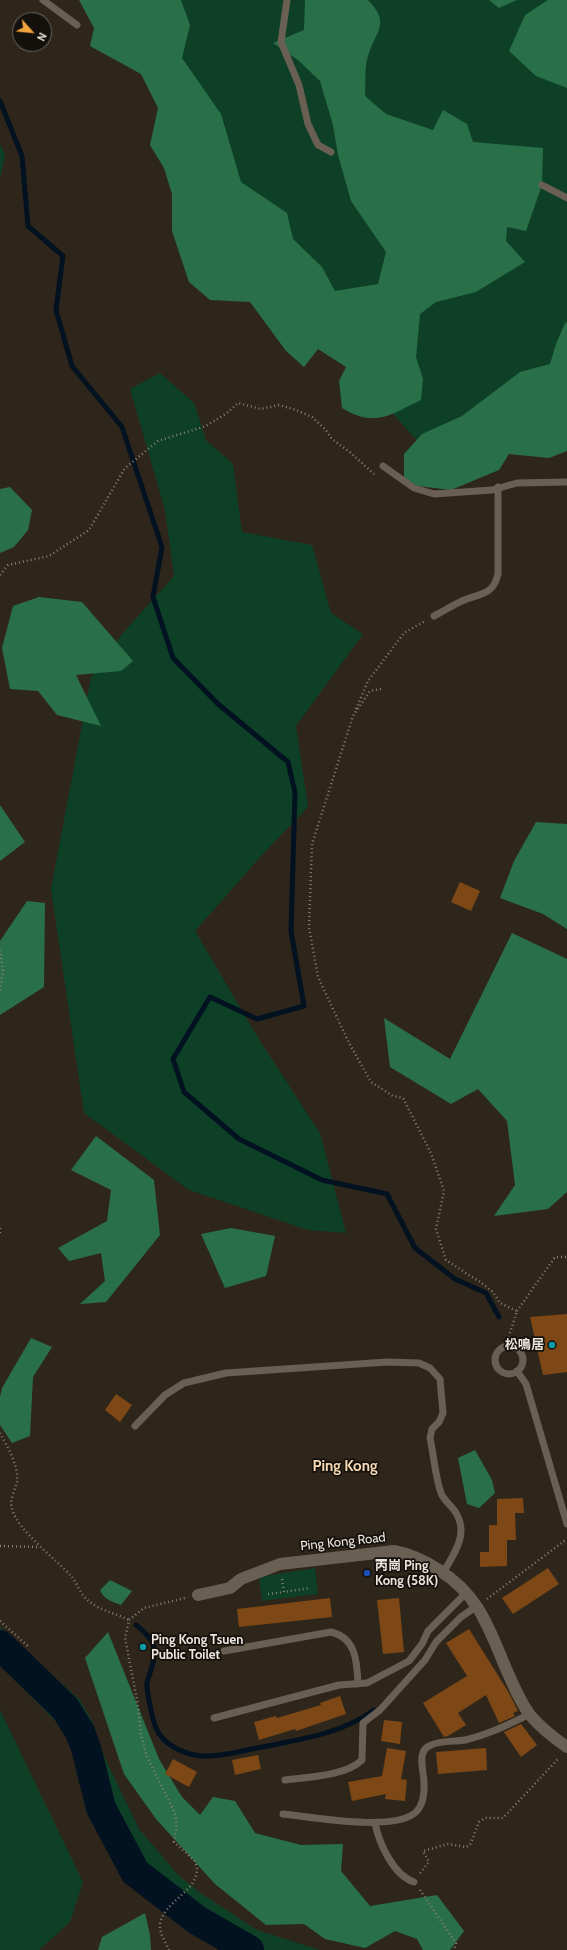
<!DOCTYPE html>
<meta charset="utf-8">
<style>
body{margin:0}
#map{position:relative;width:567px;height:1950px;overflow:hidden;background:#2f261b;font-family:Cabin,sans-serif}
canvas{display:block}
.north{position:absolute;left:12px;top:12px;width:40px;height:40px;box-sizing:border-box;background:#14100b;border:1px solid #6a655f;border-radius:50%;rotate:117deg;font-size:11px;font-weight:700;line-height:16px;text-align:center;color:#ebe5de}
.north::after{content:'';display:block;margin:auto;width:14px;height:18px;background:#f1a63f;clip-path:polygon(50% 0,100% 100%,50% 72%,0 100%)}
</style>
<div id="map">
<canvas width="567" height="1950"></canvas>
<div class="north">N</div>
</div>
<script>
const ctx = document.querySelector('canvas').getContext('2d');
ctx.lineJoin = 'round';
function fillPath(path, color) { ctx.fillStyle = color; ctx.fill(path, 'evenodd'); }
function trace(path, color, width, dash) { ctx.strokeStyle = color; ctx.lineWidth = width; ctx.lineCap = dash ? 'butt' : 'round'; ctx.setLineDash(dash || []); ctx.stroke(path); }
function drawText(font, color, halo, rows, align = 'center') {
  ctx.font = font + ' Cabin,"Noto Sans TC",sans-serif'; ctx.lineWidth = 3.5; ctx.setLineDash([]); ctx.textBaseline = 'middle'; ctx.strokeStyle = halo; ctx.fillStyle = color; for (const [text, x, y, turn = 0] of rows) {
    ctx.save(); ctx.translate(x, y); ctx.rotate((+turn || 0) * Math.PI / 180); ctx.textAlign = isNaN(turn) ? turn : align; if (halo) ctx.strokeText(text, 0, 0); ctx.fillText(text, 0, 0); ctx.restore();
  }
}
const green = new Path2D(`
 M107,0H567V450L495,455L446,473L207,206Z
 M0,144L5,155L1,175H0Z
 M160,373L194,403L206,440L233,464L242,532L312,545L331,613L363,634L296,726L308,807L262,855L195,931L260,1041L320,1133L346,1233L308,1230L189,1190L84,1113L51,889L91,677L122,634L174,576L165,510L130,389Z
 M315,1568L318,1594L262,1601L259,1577Z
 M0,1627L80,1700L92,1721L103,1754L139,1829L179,1876L202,1894L257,1930L320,1950H232L206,1937L173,1915L132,1879L96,1810L86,1771L62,1728L0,1665Z
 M0,1710L83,1882L70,1922L39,1950H0Z`);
const forest = new Path2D(`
 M79,0H181L190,25L182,58L221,114L241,182L287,213L293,239L322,267L335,291L378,284L386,252L351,201L338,155L333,125L320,81L298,60L273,43L304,30L305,0H368C391,24 376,30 368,56C364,67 366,84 365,96L386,114L433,130L443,110L467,124L473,142L543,148L542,185L526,231L507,227L506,241L525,262L476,292L436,302L420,314L416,357L423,379L421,400C390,415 375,428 342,408L339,381L346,367L318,349L304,367L286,351L250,302L210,300L189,282L172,231V194L164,168L150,145L158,108L141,74L90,46L94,28Z
 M489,0H517L499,8Z
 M548,0H567V88L536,76L509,51L525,15Z
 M567,322V451L549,458L509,454L499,470L451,490L418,486L404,478V454L422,434L462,416L520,372L550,364L556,344L565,323Z
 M10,487L32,510L28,530L14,547L0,553V489Z
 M39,597L82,602L133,661L121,671L76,675L101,726L57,715L38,691L10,689L2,648L13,606Z
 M0,805L25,842L0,861Z
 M536,822L567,824V929L543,914L500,898L514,861Z
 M27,901L45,903L44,987L0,1015V941Z
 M512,933L567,959V1192L548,1209L494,1216L515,1185L507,1121L478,1089L451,1104L390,1067L384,1018L450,1059Z
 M96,1136L154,1180L160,1235L106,1302L80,1304L105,1281L101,1253L69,1261L58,1248L107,1221L111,1190L71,1170Z
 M231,1228L275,1236L266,1276L225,1288L201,1234Z
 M31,1338L52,1347L33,1377L30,1436L12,1443L0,1425V1397L2,1388Z
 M475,1450L492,1480L495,1493L479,1508L467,1504L458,1458Z
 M110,1580L132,1591L121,1605C113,1602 103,1599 100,1590Z
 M108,1632L159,1759L182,1797L200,1815L213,1797L235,1801L255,1833L301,1845L343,1844L341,1871L370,1906L437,1895L464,1931L450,1950H423L417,1939L395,1931L365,1948L325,1939L304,1924L266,1925L215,1884L156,1819L124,1774L85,1658Z
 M145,1913L150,1935L151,1950H98L102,1937Z`);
const stream = new Path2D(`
 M0,101L22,156L28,226L63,256L56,310L72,366L122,427L162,547L153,597L173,658L218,704L288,762L295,792L291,931L304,1006L257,1019L210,997L173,1059L184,1092L239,1139L322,1180L387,1194L415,1248L455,1279L486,1293L499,1317
 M136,1625C164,1646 154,1657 147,1683C146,1689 153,1722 156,1728C163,1745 185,1755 203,1756C221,1757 240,1751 257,1748C297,1740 340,1735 374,1710`);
const river = new Path2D(`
 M0,1645L65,1708L80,1732L86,1748L101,1808L135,1872L197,1920L249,1950`);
const building = new Path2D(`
 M460,882L480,891L471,911L451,902Z
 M567,1314V1372L543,1375L530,1317Z
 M116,1394L132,1405L120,1422L105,1410Z
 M523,1498L524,1513H515L516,1540H507V1566L480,1567V1552H489V1525H497V1499Z
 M548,1568L559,1584L513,1614L502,1598Z
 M330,1598L332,1617L239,1627L237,1609Z
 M399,1598L404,1652L383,1654L377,1600Z
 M469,1629L509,1693L518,1711L513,1713L515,1716L499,1723L486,1695L458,1713L466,1725L448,1736L444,1737L423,1703L467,1676L446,1643Z
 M340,1696L346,1714L296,1731L295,1729L259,1740L254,1722L276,1716L277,1718L321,1705L320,1703Z
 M384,1720L402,1722L400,1744L381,1741Z
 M521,1724L537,1745L521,1757L504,1732Z
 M387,1748L406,1751L401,1779L407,1780L405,1801L385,1799L386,1794L352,1801L348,1782L382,1776Z
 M486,1748L487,1770L438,1774L436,1752Z
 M258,1755L261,1769L235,1775L232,1760Z
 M173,1759L197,1772L189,1787L165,1774Z`);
const path = new Path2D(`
 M0,575L8,565L49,556L89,530L125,468L158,441L206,426L227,413L238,403L261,409L279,405L296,410L312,417L325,429L332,439L351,453L374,474
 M381,689L370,691L353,716L312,844L309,927L318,977L349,1043L371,1082L393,1096L403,1098L431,1153L444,1191L436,1229L446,1260L483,1284L493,1292L500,1303L517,1311L507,1342
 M356,709L368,681L404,633L425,621
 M0,950L3,970L0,991
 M0,1228V1236
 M517,1311L555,1257H567
 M0,1433C7,1446 19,1466 17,1482C15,1490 9,1500 12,1509C17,1530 57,1560 72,1577C78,1585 81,1596 90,1602C100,1610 117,1614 129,1620
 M0,1546L39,1547
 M282,1579L284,1592L310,1588
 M268,1594L284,1592
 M487,1599L567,1539
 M0,1621L29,1647
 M420,1873L429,1862L423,1851L448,1844L466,1847L470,1845L479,1822L485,1818H503L558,1759
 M420,1890L456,1943L454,1950
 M169,1950C166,1943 160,1935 160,1926C161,1902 199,1892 197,1867L194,1860L174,1842L177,1824L174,1811L147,1757L141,1735L138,1705L125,1638L129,1620L144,1608L185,1598`);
const service = new Path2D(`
 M43,0L77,25
 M287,0L281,42L299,85L308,124L318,145L331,152
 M542,185L567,198
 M383,466L414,488L434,494L492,490L517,483L567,482
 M434,616C444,611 453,605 462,601C480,593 493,596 498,574V487
 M495 1360a14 14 0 1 1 28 0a14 14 0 1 1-28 0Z
 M517,1371L526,1384L567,1524
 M135,1426L165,1395L184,1383L226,1373L387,1362L419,1363L430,1368L440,1379L443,1413L439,1422L432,1429L430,1438C434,1456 435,1476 441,1493C444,1501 452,1506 456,1513C469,1534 454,1554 443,1573
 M224,1651L331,1632C356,1638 357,1661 358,1684
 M214,1718L339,1685L367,1683L409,1661L422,1644L428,1631L467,1592
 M285,1780C307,1777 346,1776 362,1760L363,1723L380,1710L425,1660L436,1642L461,1617L477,1606
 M283,1814C311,1817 397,1833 417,1811C425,1802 425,1785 423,1773C422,1764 419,1751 429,1746C439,1740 455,1742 465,1740C488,1735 509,1724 530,1714
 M375,1823C379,1843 393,1875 414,1882`);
const minor = new Path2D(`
 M198,1595L230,1588L241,1579L280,1564L394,1551C410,1554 425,1561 439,1570C480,1596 489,1629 507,1671C514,1686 520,1702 530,1715C540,1727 554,1738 567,1747`);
const markers = [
 [552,1345,4,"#0f9aa8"],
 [367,1573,4,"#1a4fb4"],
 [143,1647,4,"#0f9aa8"]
];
const poiNames = [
 ["松鳴居",544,1345,"right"],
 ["丙崗 Ping",375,1566],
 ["Kong (58K)",375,1581],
 ["Ping Kong Tsuen",151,1640],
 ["Public Toilet",151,1655]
];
const streetNames = [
 ["Ping Kong Road",343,1542,-6]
];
const quarterNames = [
 ["Ping Kong",345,1467]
];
fillPath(green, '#0d4026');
fillPath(forest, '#297049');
trace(stream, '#021220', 5);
trace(river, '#021220', 30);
fillPath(building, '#7d4815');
trace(path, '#877f76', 2.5, [1, 3]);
trace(service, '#6a5f53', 7);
trace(minor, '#6a5f53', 12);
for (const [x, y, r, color] of markers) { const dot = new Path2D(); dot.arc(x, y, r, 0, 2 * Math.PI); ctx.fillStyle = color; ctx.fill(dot); trace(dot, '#14100b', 1.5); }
drawText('bold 13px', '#ebe5de', '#14100b', poiNames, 'left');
drawText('13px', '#ebe5de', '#14100b', streetNames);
drawText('bold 15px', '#f9d9b4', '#14100b', quarterNames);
</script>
